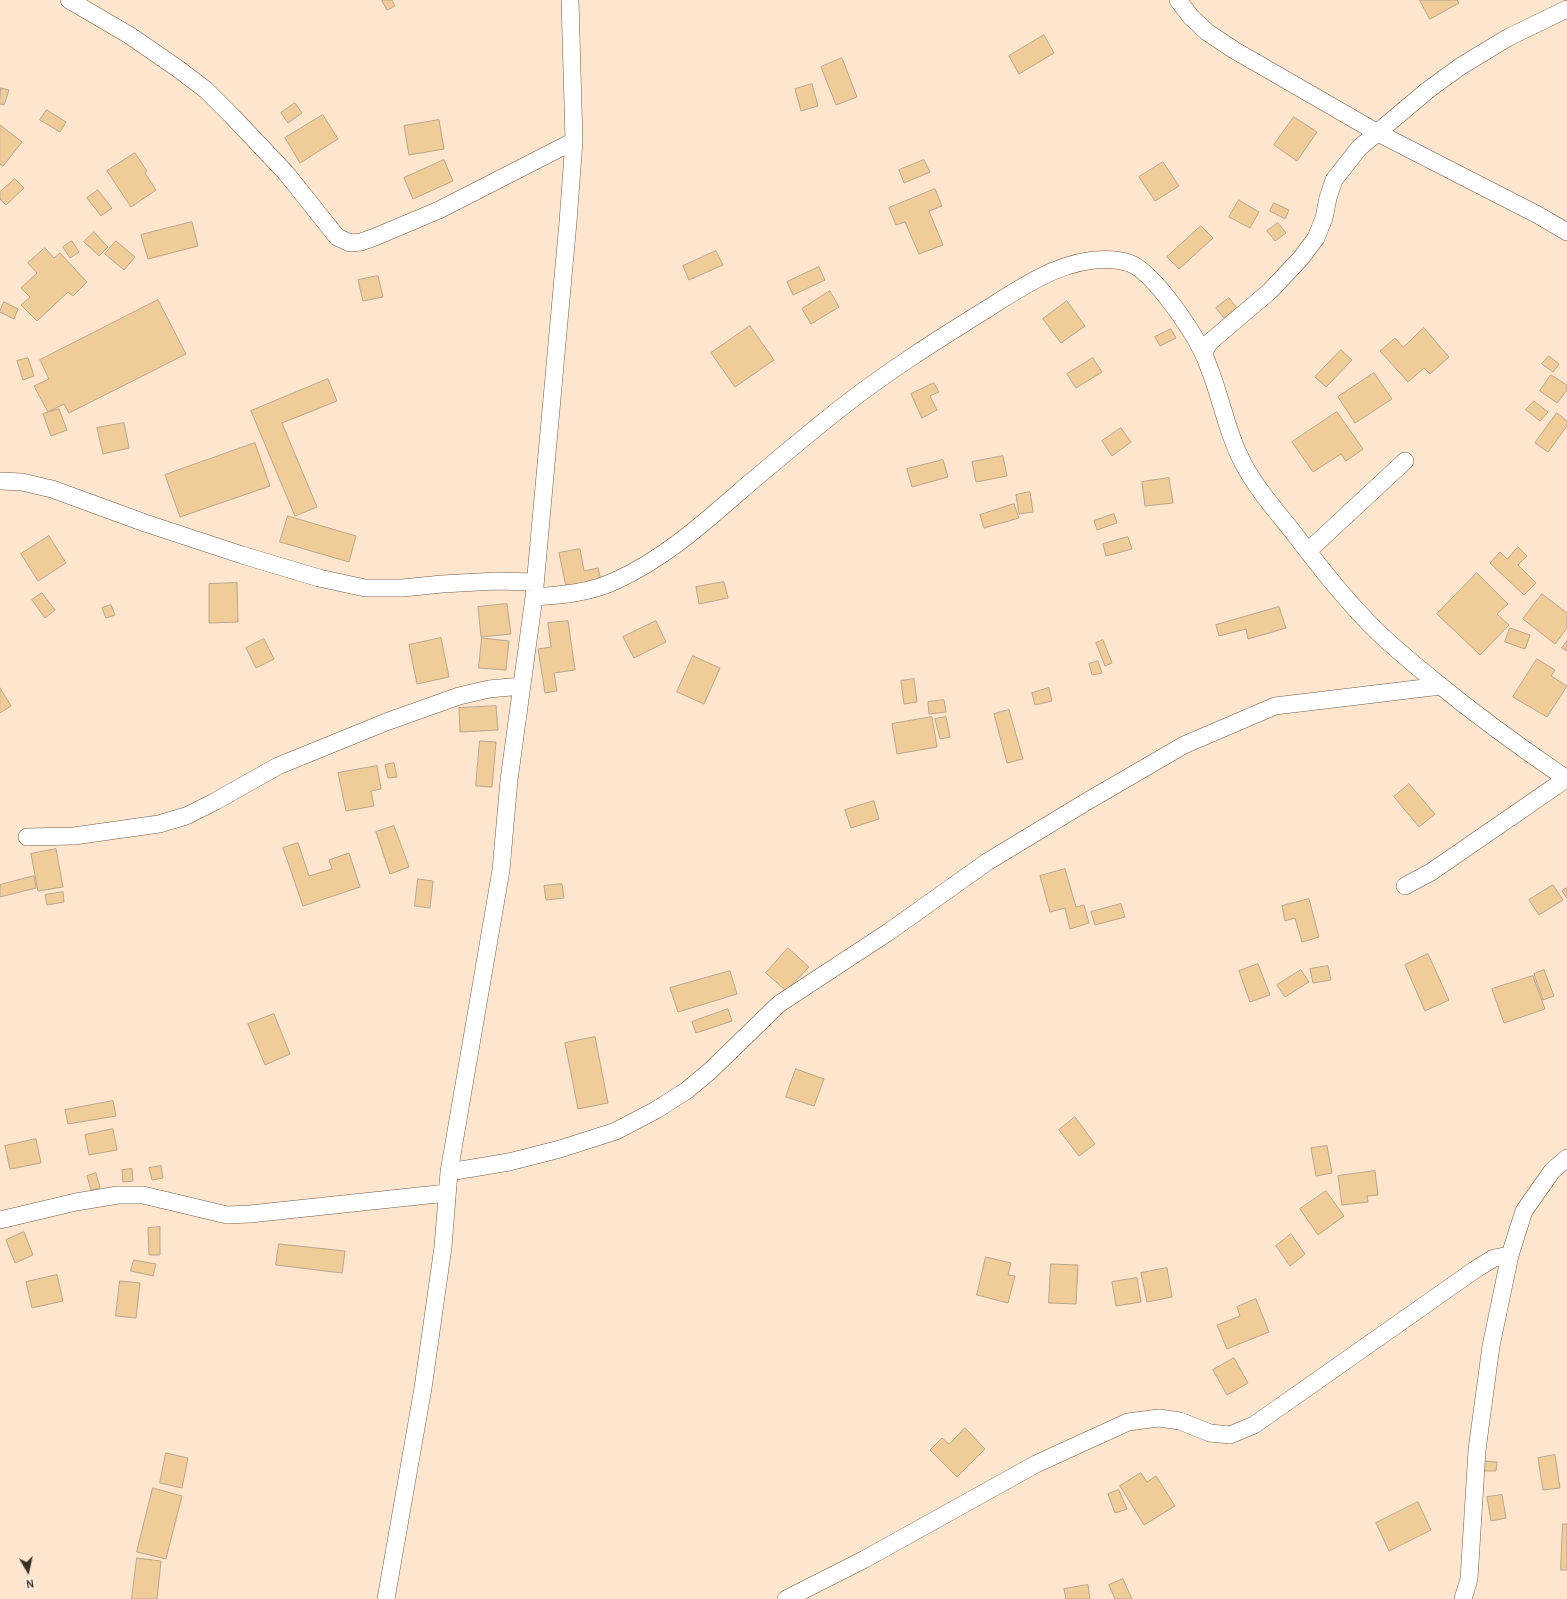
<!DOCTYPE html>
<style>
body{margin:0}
#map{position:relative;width:1567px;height:1599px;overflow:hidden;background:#fde5ce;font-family:Karla,sans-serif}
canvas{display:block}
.north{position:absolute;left:8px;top:1551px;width:40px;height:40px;-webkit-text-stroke:3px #fff5ec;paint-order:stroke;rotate:171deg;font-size:11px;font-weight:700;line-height:16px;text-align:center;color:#382f26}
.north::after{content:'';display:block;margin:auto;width:14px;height:18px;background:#382f26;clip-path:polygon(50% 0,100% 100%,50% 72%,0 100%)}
</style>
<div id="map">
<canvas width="1567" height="1599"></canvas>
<div class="north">N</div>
</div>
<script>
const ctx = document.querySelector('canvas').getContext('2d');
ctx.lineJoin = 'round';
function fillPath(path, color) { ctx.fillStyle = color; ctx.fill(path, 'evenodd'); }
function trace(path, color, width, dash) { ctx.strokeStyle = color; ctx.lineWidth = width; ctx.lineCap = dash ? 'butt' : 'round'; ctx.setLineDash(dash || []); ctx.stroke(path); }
const building = new Path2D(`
 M384,0H392L395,6L387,10L382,1Z
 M1420,0H1457L1459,3L1430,19Z
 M1044,35L1054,53L1019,74L1009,56Z
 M842,58L857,97L836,105L821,67Z
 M812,84L818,106L801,111L795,89Z
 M1,88L9,90L4,105L0,104Z
 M295,103L302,113L288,123L281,113Z
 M47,110L66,122L60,132L40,120Z
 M323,115L338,139L300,163L285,138Z
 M1294,117L1317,132L1297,161L1274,145Z
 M439,120L444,149L409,155L404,126Z
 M0,125L22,142L3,166L0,164Z
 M135,153L147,171L145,173L156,190L131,207L107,171Z
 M444,160L453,181L413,199L404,178Z
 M924,160L930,172L904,183L899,170Z
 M1163,162L1179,186L1155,201L1139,177Z
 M15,179L24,188L6,205L0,199V192Z
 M935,189L942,206L929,211L943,245L919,254L905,222L896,225L889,208Z
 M98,190L112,208L101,216L87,198Z
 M1239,200L1259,212L1250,228L1229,217Z
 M1274,203L1289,210L1285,219L1270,211Z
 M192,222L198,246L148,259L141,235Z
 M1278,223L1286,233L1275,241L1267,231Z
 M1201,226L1213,238L1179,269L1167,257Z
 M94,232L108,247L99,256L84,242Z
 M72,241L79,252L70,258L63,247Z
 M116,241L135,257L124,270L105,254Z
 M45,248L54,258L60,253L87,282L73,296L68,292L37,321L21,305L30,297L21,288L37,273L28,263Z
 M716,251L723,265L689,280L683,266Z
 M819,267L825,280L793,295L787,282Z
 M378,276L383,297L363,301L358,280Z
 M830,291L839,307L811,324L802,309Z
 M1229,298L1237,308L1224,318L1216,308Z
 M158,300L186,354L69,413L64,404L48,412L34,386L49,379L40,360Z
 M1067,301L1085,326L1061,343L1043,319Z
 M4,302L18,309L14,319L0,312Z
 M750,326L774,360L735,387L711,353Z
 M1424,328L1449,357L1430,374L1424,368L1408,382L1380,351L1395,338L1403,347Z
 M1171,329L1176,338L1160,346L1155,337Z
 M1341,350L1352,360L1326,387L1315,377Z
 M1549,356L1559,364L1553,372L1542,364Z
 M28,358L34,376L23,380L17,361Z
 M1093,358L1102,372L1076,388L1067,374Z
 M1374,373L1392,399L1355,423L1338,397Z
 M1551,375L1567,385V390L1557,403L1540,391Z
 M328,379L337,401L282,423L317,507L295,516L251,411Z
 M934,383L939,392L930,396L937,410L922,418L911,394Z
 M1534,401L1548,412L1540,421L1526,410Z
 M59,409L67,430L51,436L43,414Z
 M1337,412L1363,449L1346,461L1341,454L1313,472L1292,442Z
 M1557,413L1567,421V426L1548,452L1535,443Z
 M124,423L129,448L103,454L97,428Z
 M1121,428L1131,442L1112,456L1102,441Z
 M255,443L270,486L180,517L165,475Z
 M1003,456L1007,476L976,482L972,462Z
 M943,460L948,477L912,487L907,469Z
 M1169,478L1173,503L1145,506L1142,482Z
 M1030,492L1033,512L1019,514L1016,495Z
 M1014,504L1019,518L984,528L980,515Z
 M1114,514L1117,523L1097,530L1094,521Z
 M288,516L356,536L349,562L280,542Z
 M49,536L66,563L38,581L21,554Z
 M1128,537L1132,549L1106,556L1103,544Z
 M1518,547L1527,556L1518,565L1536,583L1524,595L1490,563L1500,552L1507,559Z
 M580,549L584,571L598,568L602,584L567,591L559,553Z
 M1477,573L1508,604L1497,614L1509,625L1480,655L1437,614Z
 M724,582L728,598L699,604L696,587Z
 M237,583L238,622L209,623V584Z
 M42,593L55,610L45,618L32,600Z
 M1542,594L1567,613V628L1555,644L1523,619Z
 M507,604L511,634L481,637L478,607Z
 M111,605L115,615L106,618L102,608Z
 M1279,607L1286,628L1248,639L1246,629L1219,636L1216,625Z
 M568,621L575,670L554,673L557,691L545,693L538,649L551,647L548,623Z
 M656,621L666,642L634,658L623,637Z
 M1510,628L1530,635L1525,649L1505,642Z
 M441,638L449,677L417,684L409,645Z
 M482,638L509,641L506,670L479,668Z
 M264,639L274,659L256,668L246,648Z
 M1103,640L1112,663L1105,666L1096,643Z
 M1567,641V651L1562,648Z
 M693,656L720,668L704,704L677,692Z
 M1537,659L1555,670L1551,676L1567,686L1547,717L1513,697Z
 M1098,661L1102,673L1092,675L1089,664Z
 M914,679L917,702L904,704L901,681Z
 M0,688L11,706L0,713Z
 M1049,688L1052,701L1035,705L1032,693Z
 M944,700L946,712L929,714L928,702Z
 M496,706L498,730L460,732L459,708Z
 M1009,710L1023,759L1007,763L994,714Z
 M932,717L937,747L897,754L892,724Z
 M946,717L950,737L940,739L935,719Z
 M480,741L496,742L492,787L476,786Z
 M394,763L397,777L388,778L385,765Z
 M377,766L381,789L371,791L374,806L346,811L338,773Z
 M1409,784L1435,814L1419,827L1394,797Z
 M874,801L879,819L851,828L845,810Z
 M394,826L409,867L390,874L376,832Z
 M298,843L309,876L332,869L329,860L349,853L360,887L303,906L283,848Z
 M56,849L63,887L38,891L31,854Z
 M1065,869L1076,907L1084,905L1089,923L1070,929L1065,908L1050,912L1040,876Z
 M34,876L36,888L0,897V885Z
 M418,879L433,881L430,908L415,906Z
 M562,884L564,898L546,900L544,886Z
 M1553,885L1563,900L1539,915L1529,900Z
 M1567,888V898L1562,891Z
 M63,892L64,902L47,905L45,895Z
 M1309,899L1319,937L1302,942L1295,918L1285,921L1282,906Z
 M1121,904L1125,917L1095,925L1091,912Z
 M788,948L809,967L786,991L766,973Z
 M1428,954L1449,1000L1425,1011L1405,965Z
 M1258,964L1270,995L1250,1002L1239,971Z
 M1328,966L1331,980L1313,983L1310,969Z
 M1301,970L1309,982L1285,997L1277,985Z
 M1544,970L1554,996L1543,1000L1534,974Z
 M730,971L737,994L678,1012L670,988Z
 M1533,976L1545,1009L1504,1023L1492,989Z
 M728,1009L732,1021L696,1033L692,1022Z
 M274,1014L290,1054L265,1065L248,1024Z
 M595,1037L608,1103L578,1109L565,1043Z
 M796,1069L824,1079L814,1106L786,1097Z
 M113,1101L116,1116L68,1124L65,1110Z
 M1075,1117L1095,1144L1079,1156L1059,1130Z
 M113,1129L117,1150L89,1155L85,1135Z
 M36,1139L41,1163L10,1169L5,1146Z
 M1327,1146L1332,1173L1316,1176L1311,1148Z
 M161,1166L163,1178L152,1180L149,1168Z
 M132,1169L133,1181L123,1182L122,1170Z
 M1375,1171L1378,1195L1367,1196L1368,1202L1342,1205L1338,1176Z
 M96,1173L100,1188L91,1190L87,1176Z
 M1326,1191L1344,1216L1318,1235L1300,1209Z
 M160,1227V1255H149L148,1228Z
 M24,1232L33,1255L15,1263L6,1240Z
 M1291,1234L1305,1254L1290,1266L1276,1246Z
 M279,1244L345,1251L342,1273L276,1265Z
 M986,1257L1011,1263L1008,1275L1015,1276L1008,1303L977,1295Z
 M134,1260L156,1264L153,1276L131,1271Z
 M1051,1264L1078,1265L1076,1304L1049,1303Z
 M1167,1268L1172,1297L1147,1302L1141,1273Z
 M57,1275L63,1301L32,1308L26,1282Z
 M1137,1278L1141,1302L1116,1306L1112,1282Z
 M120,1281L140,1283L136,1318L116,1316Z
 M1256,1299L1269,1332L1227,1349L1217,1325L1240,1316L1237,1307Z
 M1234,1358L1248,1383L1227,1395L1213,1370Z
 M965,1428L985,1449L957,1477L930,1450L942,1438L949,1444Z
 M166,1453L188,1458L182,1488L160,1483Z
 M1555,1455L1560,1488L1543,1490L1538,1458Z
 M1484,1461L1497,1462L1496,1471H1484Z
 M1141,1473L1147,1482L1156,1476L1175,1506L1144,1525L1120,1486Z
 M153,1488L182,1496L166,1559L137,1552Z
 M1119,1490L1127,1509L1115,1513L1108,1494Z
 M1502,1495L1506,1518L1491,1521L1487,1497Z
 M1418,1502L1431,1530L1389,1551L1376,1523Z
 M1563,1524H1567V1570H1561Z
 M137,1558L161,1561L157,1599H132Z
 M1123,1579L1132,1599H1115L1109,1585Z
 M1088,1585L1090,1599H1066L1064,1589Z`);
const street = new Path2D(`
 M69,0L129,35L177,68L206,90L232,116L286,173L337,237L350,243L361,242L375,237L439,210L574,141
 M1178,0L1191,17L1207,32L1234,50L1378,133L1538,215L1567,232
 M1203,353L1210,342L1270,291L1301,258L1316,238L1324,218L1328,198L1334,180L1359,148L1428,90L1461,66L1509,37L1567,9
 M0,481L22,482L52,489L145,523L242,555L319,578L365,588H403L442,584L496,581L534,582
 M1308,551L1405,461
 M534,597C562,595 589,593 615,581C664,559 705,522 745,487C777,460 809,433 842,407C888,371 937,340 987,309C1025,285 1068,255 1115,260C1120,261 1124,261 1129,263C1153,271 1192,330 1203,353C1220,389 1225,430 1244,465C1257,489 1276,511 1293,532C1316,562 1339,592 1365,619C1385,641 1409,660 1432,679C1476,715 1521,748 1567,779
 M27,837L74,836L159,824L186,816L214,802L278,766L386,722L459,696L489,689L522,686
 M1405,886L1431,872L1566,779
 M449,1172L509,1162L560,1149L616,1131L656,1110L686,1091L710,1071L779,1004L890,931L987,862L1086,802L1184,745L1275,706L1441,686
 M0,1220L76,1202L118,1195H143L227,1215L250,1214L447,1193
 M386,1599L423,1388L443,1247L449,1172L501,870L509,780L534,597L568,222L574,141L570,0
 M786,1599L865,1559L1036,1464L1128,1422L1159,1418L1180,1421L1210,1433L1230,1435L1254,1425L1476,1269L1494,1258L1510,1255
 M1463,1599L1469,1579L1477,1450L1491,1346L1510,1255L1524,1211L1552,1171L1567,1158`);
fillPath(building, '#f0cc99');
trace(building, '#b8a58c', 1);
trace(street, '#705c47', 18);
trace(street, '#fff', 17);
</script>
